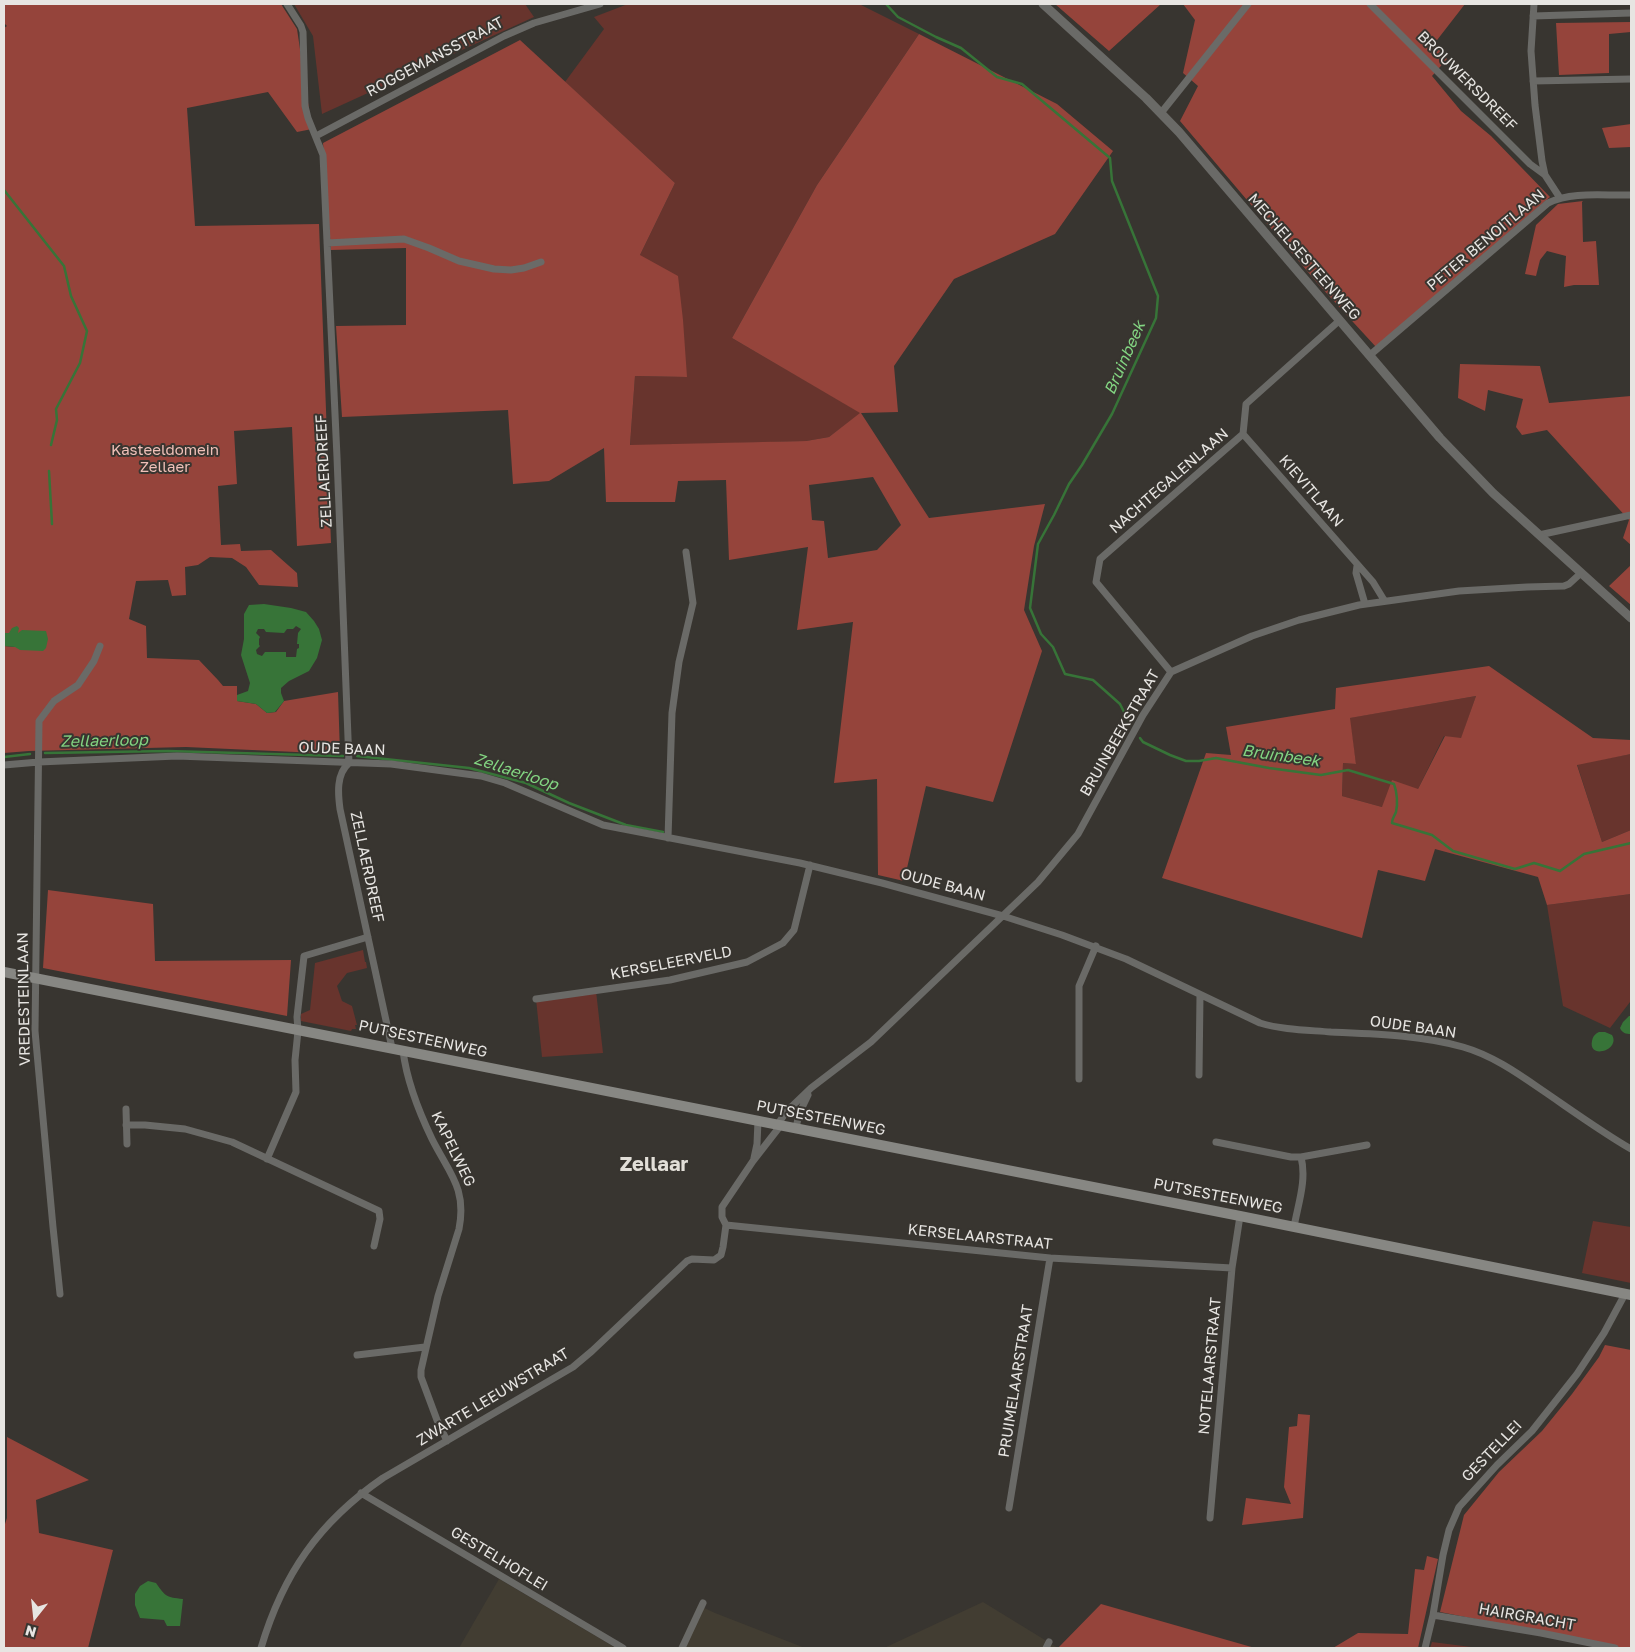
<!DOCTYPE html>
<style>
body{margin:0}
#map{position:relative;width:1635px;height:1652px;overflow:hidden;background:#383530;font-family:"Golos Text",sans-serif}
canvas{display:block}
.frame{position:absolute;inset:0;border:5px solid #e7e5e2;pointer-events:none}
.north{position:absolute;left:10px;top:1592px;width:50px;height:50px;-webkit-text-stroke:4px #383530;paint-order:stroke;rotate:196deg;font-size:14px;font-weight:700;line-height:20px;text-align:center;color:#e7e5e2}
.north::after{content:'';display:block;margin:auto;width:18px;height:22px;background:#e7e5e2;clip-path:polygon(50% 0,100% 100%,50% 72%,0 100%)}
</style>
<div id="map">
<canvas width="1635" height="1652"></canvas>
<div class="frame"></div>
<div class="north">N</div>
</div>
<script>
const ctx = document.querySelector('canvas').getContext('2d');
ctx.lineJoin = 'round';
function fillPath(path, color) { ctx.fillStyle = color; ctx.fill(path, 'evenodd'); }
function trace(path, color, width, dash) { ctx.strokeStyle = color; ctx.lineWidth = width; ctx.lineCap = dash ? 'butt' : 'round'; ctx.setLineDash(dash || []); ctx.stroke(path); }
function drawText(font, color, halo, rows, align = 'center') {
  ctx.font = font + ' "Golos Text",sans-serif'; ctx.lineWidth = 4; ctx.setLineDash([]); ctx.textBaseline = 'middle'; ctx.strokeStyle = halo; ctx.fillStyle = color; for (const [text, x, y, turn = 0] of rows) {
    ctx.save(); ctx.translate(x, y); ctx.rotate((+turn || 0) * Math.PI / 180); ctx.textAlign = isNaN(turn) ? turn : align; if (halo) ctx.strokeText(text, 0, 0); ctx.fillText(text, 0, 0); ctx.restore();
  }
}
const built = new Path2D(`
 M499,1579L616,1648H459Z
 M983,1602L1058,1648H884Z
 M698,1605L715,1613L805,1648H678Z`);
const green = new Path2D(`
 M294,4H525L534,17L322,114L313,36Z
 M628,4H859L919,34L817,185L732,338L861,413L829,437L806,441L630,446L635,376L686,377L640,255L675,183L565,82L604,29L594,17Z
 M1476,696L1461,739L1444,736L1418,789L1382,807L1342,796L1343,763L1356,764L1349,718Z
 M1631,754V830L1602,842L1577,764Z
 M1631,894V1002H1630L1610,1028L1563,1006L1547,905Z
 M363,950L365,962H366L367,968L347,973L337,986L342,1001L352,1006L357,1025H355L356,1029H352L351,1031L301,1021V1014L310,1010L315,963Z
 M596,991L603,1053L542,1057L536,999Z
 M1593,1221L1631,1227V1283L1582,1273Z
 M1432,1642L1479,1648H1430Z`);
const forest = new Path2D(`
 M4,4H281L297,29L312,129L297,132L268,92L187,108L195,226L319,224L331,543L297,546L292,427L234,431L237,484L218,486L221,545L240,544L241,551L271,550L297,573L298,587L259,585L246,567L232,558L210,557L198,565L185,567L186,595L172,596L168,580L136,581L129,619L146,626L147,658L199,660L218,680L223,686H237V701L256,704L267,713L276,712L284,701L338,692L340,754L186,747L29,751L4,753V646L15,647L17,633H4V28L7,26L4,23Z
 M1055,4H1161L1109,51Z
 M1183,4H1465L1434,44L1447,59L1432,76L1461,111L1491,136L1550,197L1376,347L1319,285L1180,121L1198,86L1183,73L1195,20Z
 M1631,22V32L1609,34V73L1559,75L1556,23Z
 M919,34L1057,104L1113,151L1055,234L954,279L894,366L898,412L861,413L929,518L1045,504L1034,546L1024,610L1042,651L993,802L926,786L904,881L878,875L877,779L834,783L853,622L797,630L808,547L729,560L726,480L678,481L675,502H606L604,448L549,481L513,484L508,410L342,417L336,326L406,325V248L331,250L323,143L520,40L675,183L640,255L678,276L683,320L687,377L635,376L630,445L806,441L829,437L860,413L732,338L817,185ZM873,477L901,525L877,550L828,558L824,521L812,520L809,485Z
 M1631,124V147L1609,148L1602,128Z
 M1583,201L1582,202L1583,242L1596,241L1599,285H1574L1564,287L1566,256L1547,251L1540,260L1536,276L1525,274L1536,225L1558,204Z
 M1460,364L1540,366L1549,403L1631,396V545L1623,538L1629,520L1547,430L1522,435L1516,427L1523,399L1488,390L1485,411L1458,398Z
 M1631,565V605L1609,586Z
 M1489,666L1593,738L1631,740V754L1577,765L1602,842L1631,830V894L1547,905L1538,877L1435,849L1425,881L1378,870L1362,938L1162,878L1206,753L1231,755L1226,727L1335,709L1336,688ZM1476,696L1461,738L1445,736L1418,789L1392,780L1382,807L1342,796L1343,763L1356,764L1350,718Z
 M48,890L153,904L155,961L291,960L287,1016L43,968Z
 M1605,1345L1631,1350V1648H1623L1440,1612L1464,1515L1499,1472L1542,1431L1572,1394L1599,1357Z
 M1298,1414L1310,1415L1303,1518L1242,1525L1246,1498L1291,1504L1284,1487L1289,1427L1297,1426Z
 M7,1437L89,1480L36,1500L39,1533L113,1550L88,1648H4V1527L7,1518Z
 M1427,1556L1438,1559L1418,1648H1333L1358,1633L1408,1634L1415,1569L1424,1570Z
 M1101,1604L1255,1648H1058Z`);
const water = new Path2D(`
 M264,604L291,608L306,612L314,621L319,629L322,640L317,658L309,671L289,681L281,688V693L284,701L275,712L267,713L256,704L237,701V695L248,691L250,683L241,655L244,639V614L249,605ZM296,626L301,629L298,633L297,644H299V648L297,649L296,657H286V652H265L262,656L257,654L256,650L260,646L259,645V639L260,637L256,633L258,629H264L266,632L284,633L287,629H293Z
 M17,626L19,628L18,633L22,630L46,631L48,639L46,648L43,651L20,650L15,647L4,646V633H9L12,628Z
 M1629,1016H1631V1034C1626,1034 1622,1033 1620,1028L1623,1022Z
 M1599,1032H1605L1612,1035C1621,1050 1588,1060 1592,1041C1593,1036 1595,1034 1599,1032Z
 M148,1581L156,1583C166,1597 166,1597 183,1599L180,1626H167L164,1620L140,1618L135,1605V1594L140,1586Z`);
const stream = new Path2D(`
 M886,4L898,17L936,37L961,48L997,77L1022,84L1110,158L1112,181L1158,296L1156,318L1112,414L1082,465L1069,484L1054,515L1038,544L1030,608L1041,634L1053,647L1065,674L1093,680L1120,704L1130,724
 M4,190L64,266L71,296L87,331L80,363L56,409L57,420L51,445
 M49,471L52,524
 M1140,738L1143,742L1170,755L1186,761H1199L1216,758L1269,768L1321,775L1348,770L1394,784C1397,792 1398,804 1396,812C1394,817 1392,818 1392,823L1432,835L1453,851L1515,869L1534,863L1560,871L1584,854L1631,843
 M45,753L168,751L343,756
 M357,756L469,768L526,783L569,803L626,825L663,832
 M4,757L30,754`);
const minor = new Path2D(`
 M287,4L301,26L303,32L305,106L308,118L323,155L337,457L349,763
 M1370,4L1530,164L1545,175
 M1534,4L1531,51L1535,105L1542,161L1545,175L1560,198
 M1533,16L1631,13
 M1533,81L1631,79
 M1161,113L1248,4
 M316,136L504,36L534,23L600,4
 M327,243L404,239L429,248L459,261L494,269L511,270L524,268L541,262
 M1370,355L1548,203C1573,191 1604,196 1631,195
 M1243,434L1373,582L1384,600
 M1539,535L1631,515
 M1357,566L1356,573L1365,604
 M1171,672L1096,582L1100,559L1243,434L1246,404L1340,320
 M349,763C336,774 338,794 340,809L392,1048
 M4,765L39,762L177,756L391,764L481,776L505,783L603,825L800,863L882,883L1003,916L1062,935L1126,959L1260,1023C1283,1030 1307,1030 1331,1032C1375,1034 1420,1035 1463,1047C1491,1055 1516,1072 1539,1088C1570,1109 1600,1131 1631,1149
 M668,838L672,713L679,662L693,603L686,552
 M536,999L670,980L747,962L783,943L794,930L810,865
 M403,1051C407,1082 418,1110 432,1139C449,1173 467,1188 459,1229L438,1296L421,1370V1377L437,1420L447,1441
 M1199,1075L1200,995
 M1079,1079V986L1096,946
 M126,1109L127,1144
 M126,1125H145L185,1129L232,1142L379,1211L380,1219L374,1246
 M777,1125L787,1111L811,1088L871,1042L1038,882L1078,834L1143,715L1171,672L1252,636L1299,620L1359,605L1459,591L1527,587L1564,586L1569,584L1581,573
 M796,1128L799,1114L808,1095
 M1216,1142L1291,1157H1301L1367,1145
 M754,1158L757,1144L758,1121
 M267,1159L296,1092L295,1060L298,1031L297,1017L304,956L368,937
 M726,1225L1050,1258L1232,1268
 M1294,1227C1298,1204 1307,1180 1301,1157
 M60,1294L53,1227L35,1031L39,721L54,701L78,685L94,661L100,646
 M357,1355L425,1347
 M361,1493L623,1648
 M1009,1508L1050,1258
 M1210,1518L1232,1268L1240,1216
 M1433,1615L1541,1633L1615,1648
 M261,1648C283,1574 319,1522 383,1478L573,1367L592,1351L687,1261L692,1259L714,1260L721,1255L723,1247L726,1225L722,1217V1207L753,1161L781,1125
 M682,1648L703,1603
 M1046,1648L1049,1642
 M1425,1648L1433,1615L1443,1555L1449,1530L1459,1507L1497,1465L1532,1431L1577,1374L1604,1333L1625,1294`);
const tertiary = new Path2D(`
 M1043,4L1146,98L1179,132L1440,438L1493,493L1631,618`);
const secondary = new Path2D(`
 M4,972L1240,1216L1631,1295`);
const streetNames = [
 ["ROGGEMANSSTRAAT",435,57,-28],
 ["BROUWERSDREEF",1467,81,45],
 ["PETER BENOITLAAN",1486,240,-40],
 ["MECHELSESTEENWEG",1304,257,49],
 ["ZELLAERDREEF",324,471,-93],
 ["NACHTEGALENLAAN",1169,481,-41],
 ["KIEVITLAAN",1311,491,49],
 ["BRUINBEEKSTRAAT",1120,733,-60],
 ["OUDE BAAN",342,749,2],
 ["ZELLAERDREEF",367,867,78],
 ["OUDE BAAN",943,885,15],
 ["KERSELEERVELD",671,963,-11],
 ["VREDESTEINLAAN",24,999,-91],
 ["OUDE BAAN",1413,1027,8],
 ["PUTSESTEENWEG",423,1039,12],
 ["PUTSESTEENWEG",821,1118,11],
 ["KAPELWEG",453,1149,64],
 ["PUTSESTEENWEG",1218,1196,11],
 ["KERSELAARSTRAAT",980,1237,6],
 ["NOTELAARSTRAAT",1210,1366,-85],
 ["PRUIMELAARSTRAAT",1016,1381,-81],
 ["ZWARTE LEEUWSTRAAT",493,1397,-31],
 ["GESTELLEI",1492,1451,-46],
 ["GESTELHOFLEI",499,1559,31],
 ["HAIRGRACHT",1527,1617,10]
];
const parkNames = [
 ["Kasteeldomein",165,450],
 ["Zellaer",165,467]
];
const waterNames = [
 ["Bruinbeek",1125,358,-66],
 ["Zellaerloop",104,741,-1],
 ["Bruinbeek",1281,756,8],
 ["Zellaerloop",516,772,18]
];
const districtNames = [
 ["Zellaar",654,1165]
];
fillPath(built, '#423d32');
fillPath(green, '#68342d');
fillPath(forest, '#95443b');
fillPath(water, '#377438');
trace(stream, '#377438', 2.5);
trace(minor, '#6a6a67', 7);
trace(tertiary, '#6a6a67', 9);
trace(secondary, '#878783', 10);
drawText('15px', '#e7e5e2', '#383530', streetNames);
drawText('15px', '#f0c0b8', '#383530', parkNames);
drawText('italic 16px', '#83d582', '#383530', waterNames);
drawText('bold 20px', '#e2dfd8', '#383530', districtNames);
</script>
